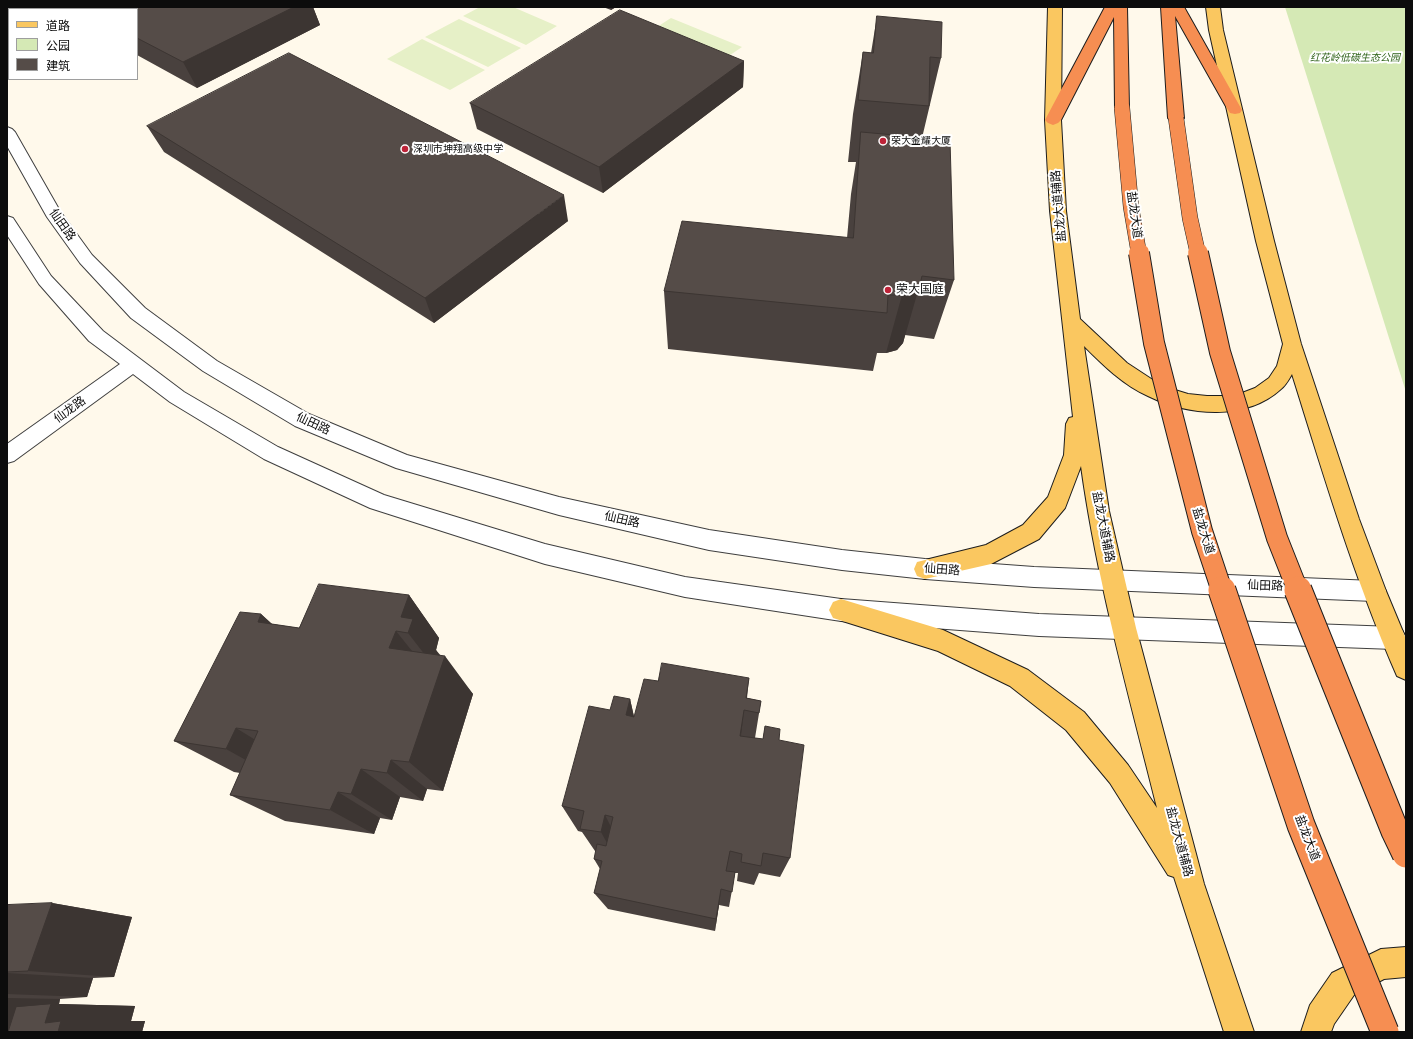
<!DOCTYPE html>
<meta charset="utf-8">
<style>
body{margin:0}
#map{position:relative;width:1413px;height:1039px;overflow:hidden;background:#fff9eb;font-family:Bitter,"Noto Sans SC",serif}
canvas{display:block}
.frame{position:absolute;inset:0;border:8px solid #0c0c0c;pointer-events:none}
.legend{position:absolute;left:8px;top:8px;width:130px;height:72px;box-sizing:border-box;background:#fff;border:1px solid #9e9e9e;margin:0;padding:5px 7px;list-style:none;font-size:12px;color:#0c0c0c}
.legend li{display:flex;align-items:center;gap:8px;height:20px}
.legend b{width:20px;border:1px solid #9e9e9e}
</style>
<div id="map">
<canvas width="1413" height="1039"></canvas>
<div class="frame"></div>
<ul class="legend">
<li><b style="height:5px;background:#fac760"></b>道路</li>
<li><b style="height:11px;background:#d5e9b5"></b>公园</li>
<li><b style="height:11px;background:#554c48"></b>建筑</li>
</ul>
</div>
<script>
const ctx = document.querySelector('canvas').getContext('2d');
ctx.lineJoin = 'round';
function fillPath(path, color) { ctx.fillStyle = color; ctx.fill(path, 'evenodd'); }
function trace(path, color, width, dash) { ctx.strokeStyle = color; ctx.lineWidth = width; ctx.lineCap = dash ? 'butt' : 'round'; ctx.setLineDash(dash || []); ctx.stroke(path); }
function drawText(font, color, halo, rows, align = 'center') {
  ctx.font = font + ' Bitter,"Noto Sans SC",serif'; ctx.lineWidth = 4; ctx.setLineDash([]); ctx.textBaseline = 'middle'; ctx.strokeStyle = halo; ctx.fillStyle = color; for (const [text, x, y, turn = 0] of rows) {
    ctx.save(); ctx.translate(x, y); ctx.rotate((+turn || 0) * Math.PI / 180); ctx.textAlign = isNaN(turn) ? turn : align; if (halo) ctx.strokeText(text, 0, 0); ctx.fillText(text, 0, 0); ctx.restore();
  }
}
const green = new Path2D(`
 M1285,7H1406V392Z`);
const pitch = new Path2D(`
 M480,7H513L557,26L526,45L463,16Z
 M671,18L742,47L714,66L643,36Z
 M459,19L521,48L488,67L425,37Z
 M422,39L485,70L450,90L387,59Z`);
const minor = new Path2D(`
 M7,127L12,129L15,132L60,211L92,255L145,308L217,361L309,414L407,455L559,497L709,530L842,550L925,559L1034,567L1374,581L1382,584L1386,591L1382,598L1374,601L1034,587L925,579L842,570L709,550L559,515L396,468L295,426L203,371L131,318L80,263L47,217L7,146Z
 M7,216L13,218L51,276L103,331L184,392L278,447L384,495L545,544L685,577L841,599L1039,614L1394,627L1402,630L1406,638L1402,646L1394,649L1039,636L841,621L685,597L545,564L370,508L264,459L170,402L133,374L14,461L7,463V444L120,364L89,341L39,284L7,235Z`);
const major = new Path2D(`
 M1048,7H1062L1061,120L1066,211L1080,319L1127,363L1162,386L1188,394L1207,396H1226L1242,393L1255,388L1269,378L1277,366L1283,344L1256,241L1209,30L1206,7H1220L1223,30L1274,241L1301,344L1359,519L1386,591L1406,639V680L1397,676C1354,578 1324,476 1292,374C1289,379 1286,385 1281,389C1246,421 1189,416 1148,396C1123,385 1103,365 1084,346L1109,511L1136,628L1204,884L1254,1032H1224L1174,877L1168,875L1110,783L1066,730L1010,686L938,651L833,618L829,610L833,602L841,599L943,630L1028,670L1084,712L1128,765L1157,808C1129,695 1097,582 1081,466L1065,508L1039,539L991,564L925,579L917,576L914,569L917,562L986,545L1023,525L1048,497L1064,455L1066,424L1069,418L1073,417L1050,211L1045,120Z
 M1406,947V977L1384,979L1354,995L1334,1024L1331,1032H1301L1310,1005L1332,973L1381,949Z`);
const highway = new Path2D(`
 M1105,7H1127L1129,108L1127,111L1122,112L1117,111L1115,108L1114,17L1061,120L1058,123L1053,125L1048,123L1045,120Z
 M1161,7H1184L1242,110L1240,113L1235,114L1230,113L1228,110L1175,16L1184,118L1181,121L1176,123L1171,121L1168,118Z`);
const highwayBridgeFar2 = new Path2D(`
 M1122,108L1131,207L1139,254
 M1176,118L1190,218L1198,254`);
const highwayBridgeFar1 = new Path2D(`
 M1139,253L1154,343L1202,531L1222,591
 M1198,253L1220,352L1277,538L1298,591`);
const highwayBridge = new Path2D(`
 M1222,590L1301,825L1385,1032
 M1298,590L1395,831L1406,854`);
const wall = new Path2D(`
 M78,7H313L320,25L197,88L137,55V9H79Z
 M603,7H616L611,10Z
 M877,16L941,58L922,138L954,280L934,339L905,335L903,343L897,350L886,353H877L873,371L668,349L664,291L847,238L851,194L856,162H848L853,114L863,52L871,53Z
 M744,61L743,87L603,193L477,129L470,103Z
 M147,126L568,221L434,323L164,152Z
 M409,595L439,638L436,650L473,694L443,791L427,789L423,801L400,797L392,820L380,818L374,834L285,821L230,795L240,773L234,772L174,741L261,614L272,624L299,628Z
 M749,678L747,698L761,701L755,738L763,739L765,726L779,740L790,858L780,877L759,873L754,885L737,881L738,873H735L729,907L719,905L715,931L608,909L594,893L600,869L594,859L596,851H595L582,832L578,831L562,806L610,710L630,699L634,717L658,681Z
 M52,903L132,917L114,977L93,978L87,997L60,999L59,1004L135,1006L131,1021H145L142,1032H7V905Z`);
const shadedWall = new Path2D(`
 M294,7H313L320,25L197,88L183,62Z
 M610,7H616L611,10Z
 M744,61L743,87L603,193L599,167Z
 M564,195L568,221L434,323L425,298Z
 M920,284L903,343L897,350L886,353L902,295Z
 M409,595L439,638L436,650L443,661L445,656L473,694L443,791L409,762L439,673L408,633L401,617Z
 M261,614L307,656L258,622Z
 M396,631L428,671L389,648Z
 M630,699L638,734L626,715Z
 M744,710L740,744V736Z
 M236,728L288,760L280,779L226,749Z
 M391,760L427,789L423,801L387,773Z
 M361,769L400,797L392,820L351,794Z
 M338,792L380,818L374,834L330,810Z
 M605,815L617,839L613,854L601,832Z
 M721,889L719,905L715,931L716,919Z
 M52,903L132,917L114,977L28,971Z
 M7,973L93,978L87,997L7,994Z
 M7,998L60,999L59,1004L135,1006L131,1021H145L142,1032H7Z`);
const building = new Path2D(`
 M81,7H294L183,62L137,38V9H85Z
 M620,10L744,61L599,167L470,103Z
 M877,16L942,22L941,58L930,57L929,106L858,100L863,52L873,53Z
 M289,53L564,195L425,298L147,126Z
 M861,132L950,140L954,280L922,276L920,284L914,291L902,295H888L887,313L664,291L682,221L853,238Z
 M319,584L409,595L401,617L413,619L408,633L396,631L389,648L445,656L409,762L391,760L387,773L361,769L351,794L338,792L330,810L230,795L258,731L236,728L226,749L174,741L240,612L261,614L258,622L299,628Z
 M662,663L749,678L746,698L761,701L759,713L744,710L740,736L763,739L765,726L780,729L779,740L804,745L790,858L763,853L761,866L741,862L742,854L730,851L726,871L735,872L732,892L721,889L716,919L594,893L602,861L594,859L597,844L606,846L613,817L605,815L601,832L580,829L584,811L562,806L589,706L610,710L614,696L630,699L626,715L634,717L644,679L658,681Z
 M52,903L28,971L7,972V905Z
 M51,1004L45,1023L61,1021L58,1032H8L16,1007Z`);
const markers = [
 [883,141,4,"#bd2338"],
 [405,149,4,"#bd2338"],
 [888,290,4,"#bd2338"]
];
const farParknames = [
 ["红花岭低碳生态公园",1355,58]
];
const farPoinames = [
 ["荣大金耀大厦",891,141],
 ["深圳市坤翔高级中学",413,149]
];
const streetNames = [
 ["盐龙大道辅路",1059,206,-95],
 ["盐龙大道",1134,215,82],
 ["仙田路",62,225,55],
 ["仙龙路",70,410,-36],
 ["仙田路",313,424,25],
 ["仙田路",622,520,13],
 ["盐龙大道辅路",1103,527,79],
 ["盐龙大道",1203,531,73],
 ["仙田路",942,570,4],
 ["仙田路",1265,586,2],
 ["盐龙大道",1307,838,69],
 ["盐龙大道辅路",1179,842,75]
];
const poiNames = [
 ["荣大国庭",896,290]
];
fillPath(green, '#d5e9b5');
fillPath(pitch, '#e6f0c7');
trace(minor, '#3f3f3f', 2);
trace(major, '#1d1d1d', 2);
trace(highway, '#1d1d1d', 2);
fillPath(minor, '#fff');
fillPath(major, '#fac760');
fillPath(highway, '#f68e52');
trace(highwayBridgeFar2, '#1d1d1d', 16, []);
trace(highwayBridgeFar1, '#1d1d1d', 22, []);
trace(highwayBridge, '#1d1d1d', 29, []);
trace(highwayBridgeFar2, '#f68e52', 15);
trace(highwayBridgeFar1, '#f68e52', 20);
trace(highwayBridge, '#f68e52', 27);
fillPath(wall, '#49413e');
fillPath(shadedWall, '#3c3532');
fillPath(building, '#554c48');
trace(building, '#3c3532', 1);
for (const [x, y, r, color] of markers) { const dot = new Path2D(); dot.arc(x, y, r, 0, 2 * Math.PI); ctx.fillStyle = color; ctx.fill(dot); trace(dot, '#fff', 1.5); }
drawText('italic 10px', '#31641c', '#fff', farParknames);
drawText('10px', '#0c0c0c', '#fff', farPoinames, 'left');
drawText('12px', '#0c0c0c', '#fff', streetNames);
drawText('12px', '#0c0c0c', '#fff', poiNames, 'left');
</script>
